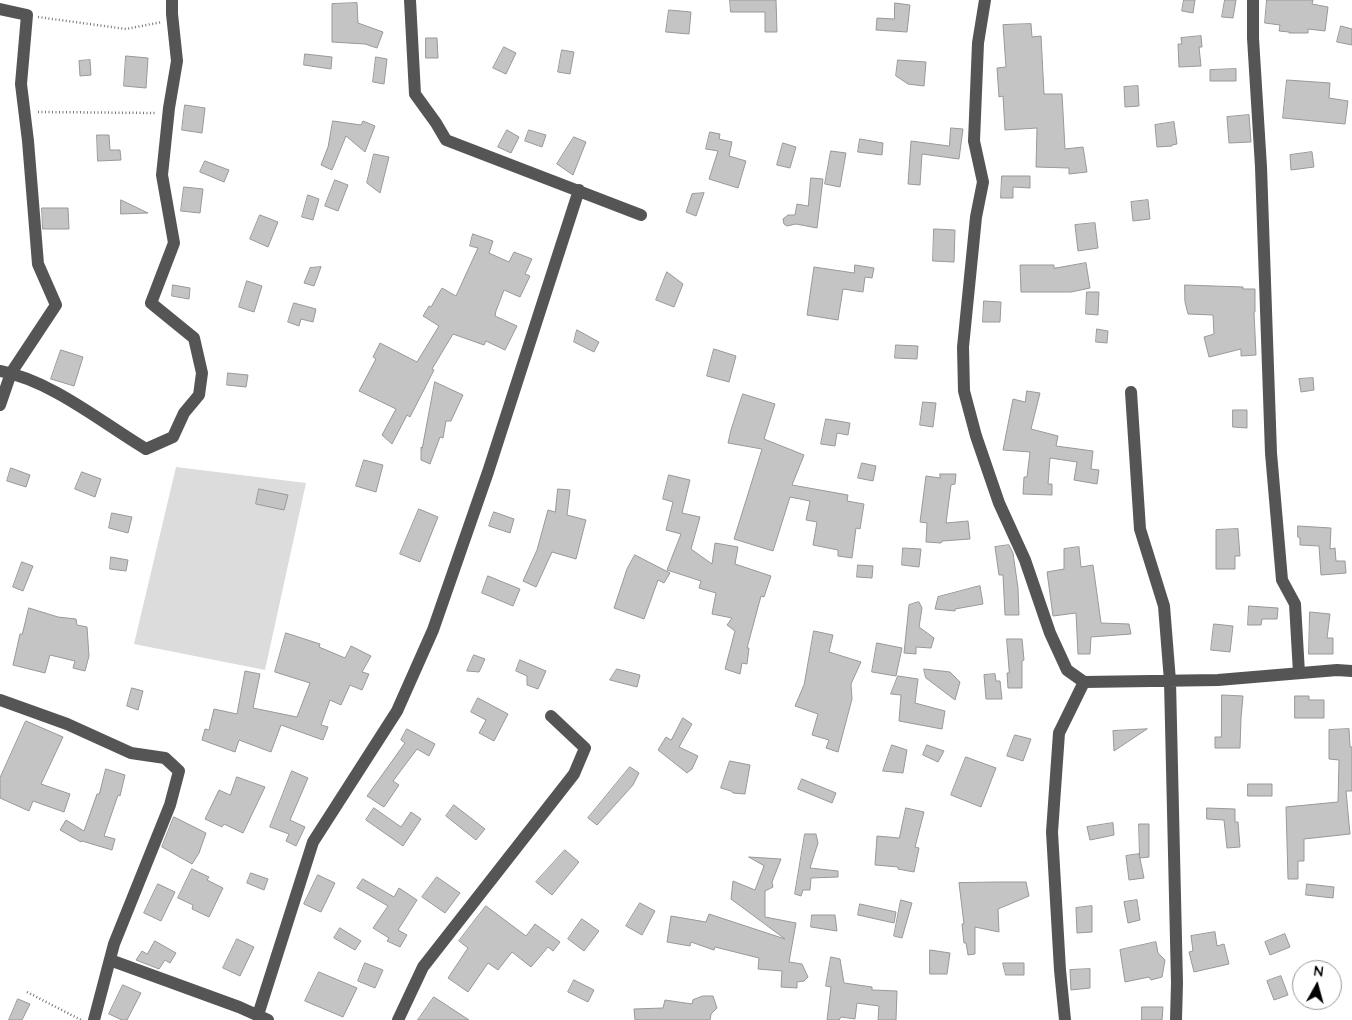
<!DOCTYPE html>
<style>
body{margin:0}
#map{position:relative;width:1352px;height:1020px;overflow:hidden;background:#fff;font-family:Quicksand,sans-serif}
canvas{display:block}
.north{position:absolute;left:1292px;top:960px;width:50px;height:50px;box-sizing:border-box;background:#fff;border:1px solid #999;border-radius:50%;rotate:7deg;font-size:14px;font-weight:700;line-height:20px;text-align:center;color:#000}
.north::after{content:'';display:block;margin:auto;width:18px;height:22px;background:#000;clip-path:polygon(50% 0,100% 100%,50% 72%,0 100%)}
</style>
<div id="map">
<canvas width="1352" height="1020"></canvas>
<div class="north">N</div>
</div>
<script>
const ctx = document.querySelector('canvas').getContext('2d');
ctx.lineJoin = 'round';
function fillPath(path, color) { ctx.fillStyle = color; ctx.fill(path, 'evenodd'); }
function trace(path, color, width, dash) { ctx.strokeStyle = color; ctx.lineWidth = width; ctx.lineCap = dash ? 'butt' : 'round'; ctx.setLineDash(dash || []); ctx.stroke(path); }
const green = new Path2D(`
 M176,467L306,483L265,670L134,644Z`);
const building = new Path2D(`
 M730,0H776L777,32H765V12H731Z
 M1184,0H1195L1193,13L1182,11Z
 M1225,0H1236L1233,18L1222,17Z
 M1267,0H1313L1312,4L1328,7L1325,31L1308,29V33H1289V32L1279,31L1280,25L1265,23Z
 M357,3L358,23L383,32L377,48L365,44L332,42V4Z
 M895,3L910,5L907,32L876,30L877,18L894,19Z
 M669,10L691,12L689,34L666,32Z
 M1031,24L1032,37L1041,36L1044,94H1062L1065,149L1083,147L1087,172L1069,174V168L1036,167L1037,128L1005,130L1003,96L999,97L997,68L1006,67L1003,25Z
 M1341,26L1352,29V45L1337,42Z
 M1201,36L1202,47H1199L1201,66L1179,67L1178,44H1182L1181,38Z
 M426,38H437L438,58H426Z
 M504,47L516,53L506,74L493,68Z
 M562,50L574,52L570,74L558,72Z
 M305,54L332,57L331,69L304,65Z
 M126,56L148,58L146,88L124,86Z
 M376,57L387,59L384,84L373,82Z
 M90,60L91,75L80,76L79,61Z
 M898,60L926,62L924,86L908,84L896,76Z
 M1236,69V81H1210V70Z
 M1287,80L1330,83L1329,98L1348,101L1345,124L1283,118Z
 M1138,86L1139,106L1125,107L1124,87Z
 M185,105L205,108L202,133L182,130Z
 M1249,115L1251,142L1229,143L1227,117Z
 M333,121L361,125L363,121L375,126L365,152L346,136L332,170L321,165L328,147Z
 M1174,122L1177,144L1172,145V146L1157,147L1155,125Z
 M951,128L963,129L959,159L922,154L920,185L908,184L911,141L949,146Z
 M507,130L519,137L511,153L498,147Z
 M529,130L546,135L542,147L525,141Z
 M710,132L720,134L719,139L732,142L729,156L746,161L738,188L709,179L718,151L706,149Z
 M97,135H109L110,150H120L121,160L98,161Z
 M574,137L586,142L573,175L557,164Z
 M860,139L883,143L882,155L858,152Z
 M783,143L796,147L790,168L777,165Z
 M831,151L846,153L840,187L825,184Z
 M1312,152L1314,167L1291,170L1290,155Z
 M374,154L389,157L380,193L367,183Z
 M205,161L229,170L224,182L200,172Z
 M1002,176H1030V188L1013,187V198H1001Z
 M811,178L823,179L817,228L796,224L787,226L784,224L783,219L788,215H795L797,204L808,206Z
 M335,180L348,185L338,211L325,206Z
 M184,187L203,189L200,213L181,211Z
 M704,193L696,216L686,212L692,194Z
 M308,195L319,199L313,220L302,217Z
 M121,200L148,213L121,214Z
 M1148,200L1150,219L1133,221L1131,202Z
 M42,208H68L69,229H43Z
 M260,215L278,222L268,247L250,239Z
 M1095,223L1098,248L1078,251L1075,225Z
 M934,229L955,230L954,262L933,261Z
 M473,234L493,241L489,253L509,262L514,252L532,259L525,274L530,276L520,297L504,290L496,311L495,316L517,326L505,350L486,341L484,345L453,334L432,369L434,370L410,417L407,415L392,444L382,435L396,409L359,391L376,359L373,357L380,343L417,362L439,326L423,316L429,306L431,307L442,288L456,296L478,248L470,246Z
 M1086,263L1090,288L1071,292H1021L1020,265H1054V268Z
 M855,265L874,268L872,278L865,277L863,292L843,289L838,320L807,315L814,267L854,273Z
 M321,267L314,286L304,283L310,268Z
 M667,272L683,284L674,307L656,300Z
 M247,281L262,286L254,312L239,307Z
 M173,285L190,288L189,299L172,296Z
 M1185,285L1243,287V289H1255V312H1254L1256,355L1241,356V349L1209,357L1204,337L1214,334L1213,315L1188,314L1185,302Z
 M1087,292H1099L1098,315L1086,314Z
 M984,301L1001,302L1000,322H983Z
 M294,303L316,309L313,322L301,319L299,326L288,322Z
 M1097,329L1108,331L1107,343L1096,342Z
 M577,330L599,342L594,352L574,342Z
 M896,345L918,346L917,359L895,358Z
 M714,349L736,356L729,382L707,376Z
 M61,350L83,357L74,386L51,379Z
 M228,373L248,375L246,387L227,385Z
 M1313,378L1314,390L1301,392L1299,379Z
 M435,382L463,395L451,421H446L443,438L440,437L430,464L421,460V447L422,448Z
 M1027,391L1040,393L1031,429L1058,436L1056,446L1093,451L1091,469L1099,470L1097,484L1074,480L1077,462L1050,458L1048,484H1052V495L1023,494L1024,477H1027L1030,452L1003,450L1013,399L1025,402Z
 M743,394L775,404L764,439L804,455L792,485L848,495L847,501L864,504L860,529L856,528L852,558L838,556V550L813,545L817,522L806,520L810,501L790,497L773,551L734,539L762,449L728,443L731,430Z
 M923,402L936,403L933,427L920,425Z
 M1233,410H1247V428L1233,427Z
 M826,419L850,423L848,435L837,433L835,446L821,444Z
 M364,460L383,465L376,492L356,486Z
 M862,463L876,466L873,481L858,478Z
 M11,468L30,475L26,487L7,481Z
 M82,472L101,479L95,497L75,489Z
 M940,474H956L955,484L951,485L946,523L968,521L970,539L942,541L941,543L926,542L927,523L920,522L926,476L940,478Z
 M669,475L690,480L682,513L700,517L691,549L712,564L715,543L738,547L735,564L771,576L764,597L761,596L747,648H749L747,664L742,663L740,674L725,669L735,631L727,625L732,618L712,614L716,593L699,588L701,581L667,570L681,534L666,530L673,502L663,499Z
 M259,489L288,495L284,510L256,504Z
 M558,489L570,490L567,515L586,520L576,559L552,552L536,587L523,581L537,550L548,510L555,512Z
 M419,509L438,517L420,562L400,554Z
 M494,512L514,519L510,533L489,526Z
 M112,513L132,517L128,533L109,528Z
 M1298,526L1331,528L1330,549L1335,548L1336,561H1345L1346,573L1321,575L1319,546L1300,545V538L1298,537Z
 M1238,529L1240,556H1235V569H1216V530Z
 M1009,545L1013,553L1018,588L1019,615H1005L1003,575H999L995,547Z
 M1079,547L1081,567L1093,565L1101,623L1129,624L1131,634L1091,637L1090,654H1078L1076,613L1053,616L1047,572L1064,569V549Z
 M903,548L921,549L919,567L902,565Z
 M635,555L670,573L664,583L658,580L644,619L614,608L627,569Z
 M111,557L128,560L126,571L110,569Z
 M22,562L33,566L23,591L13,587Z
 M858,565L873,566L872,578L857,577Z
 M488,576L520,589L513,606L482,593Z
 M980,586L983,604L955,609V611L935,609L938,597Z
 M919,602L922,608L919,627L934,638L931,648L916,647V654L904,653L909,605Z
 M1249,606L1278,608L1277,619H1262L1261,625H1248Z
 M29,608L58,617L76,619L77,625L87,627L89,656L85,671L73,668L75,661L50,655L45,673L13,665L20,634H22Z
 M1310,612L1330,614L1327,638H1333V654H1309Z
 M1214,624L1233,626L1230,652L1211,650Z
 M814,631L833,635L829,652L861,662L851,684L852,699L838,752L826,748L829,740L812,735L818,714L795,706L804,685Z
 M286,633L320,644L319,647L345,658L351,646L371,656L362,672L369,674L362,690L350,685L341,705L330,700L321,725L328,727L323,740L281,725L271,752L239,740L235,752L202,740L205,729L209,730L214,709L237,714L245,671L260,674L253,708L297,717L310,683L275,672Z
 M1007,639H1022L1024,660L1022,661V688H1008L1007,673H1009Z
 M877,643L902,648L896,676L872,672Z
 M474,655L485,659L479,672L467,671Z
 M520,660L546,671L538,689L527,685V676L516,671Z
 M617,669L640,675L637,687L610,680Z
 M924,669L950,672L960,682L955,700L926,678Z
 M995,674L996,681H1000L1002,699H986L984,675Z
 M898,676L918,679L915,703L945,711L942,729L899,721L901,695L891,694Z
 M132,688L143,691L138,710L127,706Z
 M1222,695L1243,696L1241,718L1240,748H1215V737H1221Z
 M1295,696H1309V700H1324V718H1295Z
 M478,698L508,714L494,741L479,733L486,720L471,712Z
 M683,718L692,724L679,747L698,756L692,769L687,773L658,750L666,737L671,740Z
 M26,721L63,737L41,784L70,794L64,812L33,801L29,811L0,798V778Z
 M407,729L435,744L429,756L417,749L393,781L399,785L384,807L367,796L405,743L401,740Z
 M1147,729L1114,751L1113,731Z
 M1349,729L1350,747H1352V791H1346L1350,834L1304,839V861H1298V879H1288L1286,807L1338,802L1339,760L1329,759V730Z
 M1015,735L1031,739L1023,761L1007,756Z
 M892,745L907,750L903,773L883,771Z
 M927,745L944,751L938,762L923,755Z
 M966,757L996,768L981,807L951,795Z
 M730,761L750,765L745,794L733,793L731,791L721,788Z
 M630,767L639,773L633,785L597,825L588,818Z
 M106,769L125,775L120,796L118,795L104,836L115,839L112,850L82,841L81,842L60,830L66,820L84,831L97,794H99Z
 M292,771L308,778L290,820L305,827L296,846L286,841L289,834L270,827Z
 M237,777L265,787L243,833L224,824L222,827L205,819L219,790L230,795Z
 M802,779L836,793L832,803L798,789Z
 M1248,784H1272V796H1248Z
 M454,805L485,829L476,840L446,816Z
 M374,808L401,827L411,812L421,819L403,846L366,820Z
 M906,808L924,812L915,847L919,848L914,872L898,869V867L875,865L877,836L899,838Z
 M1207,808L1235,809V822H1238L1240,847L1227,848L1224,820L1207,819Z
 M174,817L206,833L199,853L192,864L162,847Z
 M1113,823L1114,835L1090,840L1087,827Z
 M1139,824H1149V857L1140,858Z
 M805,834H816L818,843L810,868L838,871V877L811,878L810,890H803L801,896L795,894Z
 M565,850L579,862L552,895L536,882Z
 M1139,854L1144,878L1129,880L1126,856Z
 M749,857L781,859L772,882L773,887L765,891V917L796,923L789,962L802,964L808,977L804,981L797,982V988L781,987L782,971L758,969L759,958L715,947L714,950L691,942L690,946L667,942L671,916L706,922L709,914L785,939L731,899L733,881L755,890L764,866Z
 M192,869L209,877L207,880L223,888L209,917L192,909L193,905L178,898Z
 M251,873L268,879L264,890L247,883Z
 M318,875L335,883L321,912L304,904Z
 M437,877L460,893L445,913L422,897Z
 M363,879L394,897L399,888L417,900L398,930L407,935L400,947L387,941L389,938L373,928L388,906L357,888Z
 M998,882H1026L1029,896L998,909L999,932L975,927V954L968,955L966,943H964L962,924H964L959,883Z
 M158,884L175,892L161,921L144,913Z
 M1307,884L1334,887L1333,898L1306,895Z
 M901,900L912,903L902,938L894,936Z
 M1137,900L1140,920L1128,923L1124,902Z
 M640,903L655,911L642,935L626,926Z
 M860,904L896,912L894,923L858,915Z
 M486,906L526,936L535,924L560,942L553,951L548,947L531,967L512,952L498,970L488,963L468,992L448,978L468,948L459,941Z
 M1092,906V932L1077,933L1076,908Z
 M812,915H835L837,931L811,927Z
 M582,919L599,931L584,951L568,939Z
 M340,928L361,941L355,950L334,938Z
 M1215,932L1217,946L1224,944L1229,964L1194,972L1189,952L1193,951L1191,936Z
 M1285,934L1290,947L1270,955L1265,942Z
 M237,939L254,947L240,976L223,968Z
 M155,941L176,953L170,963L165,960L159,969L136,960L142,951L147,954Z
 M1156,942L1158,953L1165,960L1162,977L1151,980L1149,977L1125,982L1120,950Z
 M930,950L950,953L947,974H930Z
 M831,957L840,959L844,983L872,987V990L897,991L896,1020H878L879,1006L857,1003L855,1019L841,1017L839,1020H827L831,987L826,986Z
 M365,963L383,970L375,988L358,981Z
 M1003,963H1024V975H1006Z
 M1090,969V988L1071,990L1070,970Z
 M319,972L357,988L343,1017L305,1001Z
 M1281,976L1288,995L1274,1000L1267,981Z
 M574,980L594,990L588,1002L568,992Z
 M123,985L141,993L127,1020H122L109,1014Z
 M703,996H713L717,1008L711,1014L710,1020H635L634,1009L663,1008L665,1000L692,1004L693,1000Z
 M434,997L469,1020H418Z
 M18,999L30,1004L22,1020H9Z
 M1142,1007H1163L1162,1020H1142Z`);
const path = new Path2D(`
 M38,17L126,29L162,22
 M38,112L155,113
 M27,992L81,1020`);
const minor = new Path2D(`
 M410,0L415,94L436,123L446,140L641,215
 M985,0L978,43L974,141L983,182L976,217L963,347L964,391L976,436L999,503L1025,560L1050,633L1067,670L1084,682L1218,680L1337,670L1352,671
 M1253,0V38L1261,167L1271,453L1282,580L1295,604L1299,673
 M0,9L27,15L21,84L28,141L38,264L56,305L11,373L0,405
 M0,371C52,381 101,422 146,449L173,437L184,413L199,395L202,373L194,338L151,303L174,243L162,175L169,108L177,61L172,14V0
 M1131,392L1140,529L1164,606L1170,681L1177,983L1176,1020
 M0,700L67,724L131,753L165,758L179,771L170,805L114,944L94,1020
 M110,960L239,1007L268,1020
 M258,1015L313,842L397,711L433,630L488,472L579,190
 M398,1020L423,967L574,774L585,748L551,716
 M1065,1020L1060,970L1052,832L1059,733L1084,682`);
fillPath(green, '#dcdcdc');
fillPath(building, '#c4c4c4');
trace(building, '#999', 1);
trace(path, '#777', 2.5, [1, 2.5]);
trace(minor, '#555', 12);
</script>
